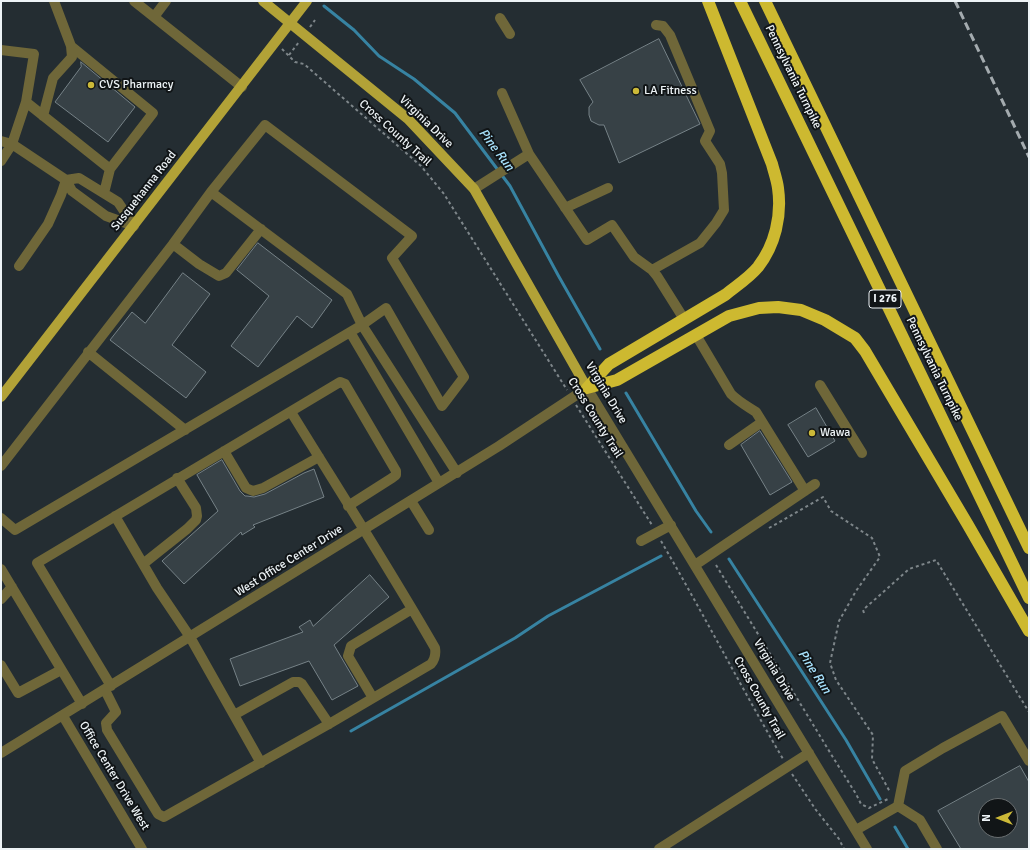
<!DOCTYPE html>
<style>
body{margin:0}
#map{position:relative;width:1030px;height:850px;overflow:hidden;background:#242d32;font-family:Signika,sans-serif}
canvas{display:block}
.frame{position:absolute;inset:0;border:2px solid #edf3f6;pointer-events:none}
.north{position:absolute;left:978px;top:798px;width:40px;height:40px;box-sizing:border-box;background:#111517;border:1px solid #696e70;border-radius:50%;rotate:270deg;font-size:11px;font-weight:700;line-height:16px;text-align:center;color:#edf3f6}
.north::after{content:'';display:block;margin:auto;width:14px;height:18px;background:#ccb938;clip-path:polygon(50% 0,100% 100%,50% 72%,0 100%)}
</style>
<div id="map">
<canvas width="1030" height="850"></canvas>
<div class="frame"></div>
<div class="north">N</div>
</div>
<script>
const ctx = document.querySelector('canvas').getContext('2d');
ctx.lineJoin = 'round';
function trace(path, color, width, dash) { ctx.strokeStyle = color; ctx.lineWidth = width; ctx.lineCap = dash ? 'butt' : 'round'; ctx.setLineDash(dash || []); ctx.stroke(path); }
function fillPath(path, color) { ctx.fillStyle = color; ctx.fill(path, 'evenodd'); }
function drawText(font, color, halo, rows, align = 'center') {
  ctx.font = font + ' Signika,sans-serif'; ctx.lineWidth = 4; ctx.setLineDash([]); ctx.textBaseline = 'middle'; ctx.strokeStyle = halo; ctx.fillStyle = color; for (const [text, x, y, turn = 0] of rows) {
    ctx.save(); ctx.translate(x, y); ctx.rotate((+turn || 0) * Math.PI / 180); ctx.textAlign = isNaN(turn) ? turn : align; if (halo) ctx.strokeText(text, 0, 0); ctx.fillText(text, 0, 0); ctx.restore();
  }
}
const stream = new Path2D(`
 M324,6L354,30L379,56L414,79L455,113L510,186L558,275L600,349
 M626,393L696,511L711,532
 M729,559L846,740L880,799
 M351,731L515,638L548,616L661,556
 M895,827L908,849`);
const building = new Path2D(`
 M659,39L700,124L619,163L604,125H599L591,121L589,115V107L593,102L580,80Z
 M81,62L135,107L108,142L55,102L81,67Z
 M258,243L332,300L312,328L297,316L258,367L231,346L269,296L237,270Z
 M183,273L210,294L172,345L206,372L186,398L110,340L132,312L145,323Z
 M816,408L835,441L808,457L788,425Z
 M760,431L792,482L770,495L741,445Z
 M222,460L240,491L245,496H247L254,497L265,494L304,473L314,469L324,497L253,525L255,527L242,535L241,532L184,584L162,561L218,511L197,475Z
 M370,575L389,597L334,645L358,686L332,700L309,661L240,686L230,659L303,632L299,627L310,620L313,626Z
 M1020,766L1029,782V849H961L938,811ZM986,806H1010V830H986Z`);
const path = new Path2D(`
 M310,27L315,20
 M282,49L295,62L304,64L421,166L444,194L567,390
 M289,55L299,42
 M576,405L652,525
 M769,528L823,497L831,511L872,538L880,557L856,591L839,621L830,663L836,680L873,735L872,759L890,792
 M661,541C703,613 741,687 783,759
 M716,565L834,759L856,794L861,804L869,808L888,799
 M864,613L863,610L909,569L936,560L1029,712
 M792,774L816,810L839,839L844,849`);
const minor = new Path2D(`
 M54,1L71,46
 M134,1L242,87
 M154,17L166,1
 M500,18L510,34
 M1,50L34,54L26,102
 M502,93L529,154L587,240L612,225L634,257L652,270L657,276L684,319
 M43,116L53,78L72,57L71,46L153,113L110,169L104,193
 M1,141L12,144L66,180L61,195L48,224L19,266
 M1,161L12,144L26,102L110,169
 M79,178L118,202L134,226L106,216L72,191L66,180Z
 M474,189L529,154
 M211,192L347,294L362,325L457,473
 M565,208L608,188
 M173,244L199,264L219,276L226,273L261,229
 M652,270L700,243L716,223L724,210L722,173L720,164L705,141L710,131L670,35L663,26L656,25
 M350,332L439,483
 M696,335L731,394C739,402 747,406 756,412L805,491
 M88,352L185,430
 M820,385L862,453
 M729,445L762,422
 M224,451L246,488L253,491L263,488L319,457
 M1,466L173,244L211,192L265,125L412,236L392,258L464,377L442,406L386,308L362,325L15,530L1,518
 M411,501L429,530
 M115,516L157,588L190,637L261,763
 M641,541L671,525
 M143,564L187,529L196,520L197,516L196,508L177,478
 M695,565L815,484
 M1,569L82,704
 M1,599L12,587
 M1,665L18,693L61,670
 M111,686L37,563L340,382L345,384L396,471V475L392,478L348,506
 M105,690L116,712L106,723L107,730L158,814L164,817L329,724L431,664C435,659 436,654 435,648C389,568 339,490 291,412
 M373,698L348,656L351,646L412,609
 M234,715L293,682H299L302,684L329,724
 M63,716L142,849
 M1,753L499,446L587,388L867,849
 M898,806L920,820L937,849
 M856,830L898,806L905,771L943,748L1002,716L1029,761
 M659,849L809,753`);
const major = new Path2D(`
 M263,1L408,119L474,189L587,388
 M1,397L307,1`);
const highway = new Path2D(`
 M740,1L1029,598
 M765,1L1029,548
 M588,387L609,364L725,295C736,286 749,278 758,267C775,245 782,216 778,188C777,180 774,172 772,164L708,1
 M587,388L617,380L729,316L759,308L778,307L801,310L825,320L855,338L865,351L968,525L1029,631`);
const rail = new Path2D(`
 M955,1L1029,157`);
const markers = [
 [91,85,4,"#ccb938"],
 [636,91,4,"#ccb938"],
 [812,433,4,"#ccb938"]
];
const shields = [
 [885,299,32]
];
const shieldNames = [
 ["I 276",885,299]
];
const streetNames = [
 ["Pennsylvania Turnpike",793,77,64],
 ["Virginia Drive",426,122,44],
 ["Cross County Trail",395,133,42],
 ["Susquehanna Road",144,191,-52],
 ["Pennsylvania Turnpike",934,369,64],
 ["Virginia Drive",606,393,59],
 ["Cross County Trail",595,418,58],
 ["West Office Center Drive",289,561,-32],
 ["Virginia Drive",774,670,59],
 ["Cross County Trail",759,698,61],
 ["Office Center Drive West",114,776,59]
];
const poiNames = [
 ["CVS Pharmacy",99,85],
 ["LA Fitness",644,91],
 ["Wawa",820,433]
];
const waterNames = [
 ["Pine Run",496,150,53],
 ["Pine Run",814,672,57]
];
trace(stream, '#3783a2', 3);
fillPath(building, '#374146');
trace(building, '#768287', 1);
trace(path, '#7e868a', 2, [3, 3]);
trace(minor, '#6f6739', 10);
trace(major, '#b2a237', 10);
trace(highway, '#cdb930', 12);
trace(rail, '#a4abaf', 3, [8, 4]);
for (const [x, y, r, color] of markers) { const dot = new Path2D(); dot.arc(x, y, r, 0, 2 * Math.PI); ctx.fillStyle = color; ctx.fill(dot); trace(dot, '#111517', 1.5); }
for (const [x, y, w] of shields) { const box = new Path2D(); box.roundRect(x - w / 2, y - 9, w, 18, 3); ctx.fillStyle = '#111517'; ctx.fill(box); trace(box, '#edf3f6', 1); }
drawText('bold 11px', '#edf3f6', null, shieldNames);
drawText('12px', '#edf3f6', '#111517', streetNames);
drawText('12px', '#edf3f6', '#111517', poiNames, 'left');
drawText('italic 13px', '#a8e3fe', '#111517', waterNames);
</script>
